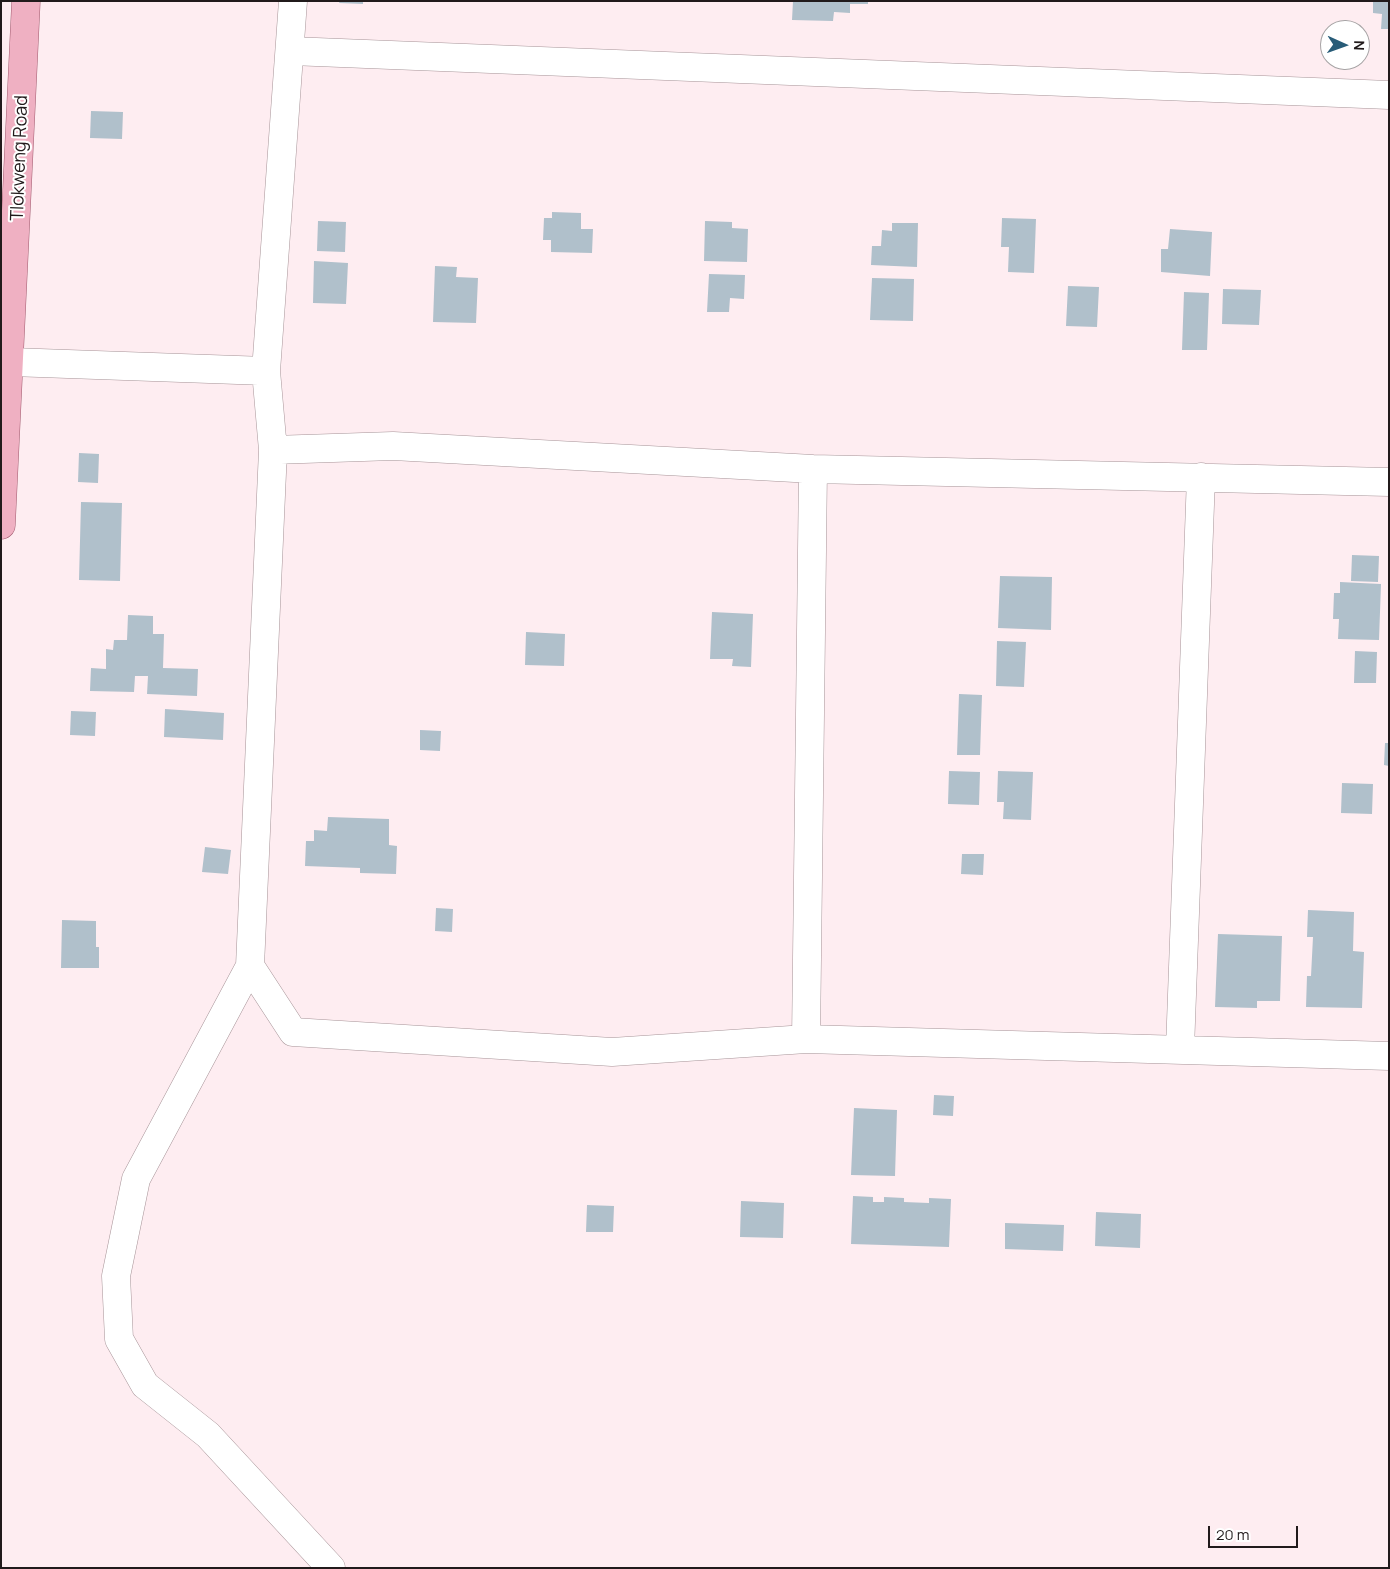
<!DOCTYPE html>
<style>
body{margin:0}
#map{position:relative;width:1390px;height:1569px;overflow:hidden;background:#feedf1;font-family:Manrope,sans-serif}
canvas{display:block}
.frame{position:absolute;inset:0;border:2px solid #211a1b;pointer-events:none}
.north{position:absolute;left:1320px;top:20px;width:50px;height:50px;box-sizing:border-box;background:#fff;border:1px solid #a6a3a4;border-radius:50%;rotate:92deg;font-size:14px;font-weight:700;line-height:20px;text-align:center;color:#211a1b}
.north::after{content:'';display:block;margin:auto;width:18px;height:22px;background:#285c78;clip-path:polygon(50% 0,100% 100%,50% 72%,0 100%)}
.scale{position:absolute;left:1208px;top:1526px;width:90px;height:22px;box-sizing:border-box;border:2px solid #211a1b;border-top:0;padding-left:6px;font-size:15px;line-height:18px;white-space:nowrap;color:#211a1b;-webkit-text-stroke:4px #fff;paint-order:stroke}
</style>
<div id="map">
<canvas width="1390" height="1569"></canvas>
<div class="frame"></div>
<div class="north">N</div>
<div class="scale">20 m</div>
</div>
<script>
const ctx = document.querySelector('canvas').getContext('2d');
ctx.lineJoin = 'round';
function fillPath(path, color) { ctx.fillStyle = color; ctx.fill(path, 'evenodd'); }
function trace(path, color, width, dash) { ctx.strokeStyle = color; ctx.lineWidth = width; ctx.lineCap = dash ? 'butt' : 'round'; ctx.setLineDash(dash || []); ctx.stroke(path); }
function drawText(font, color, halo, rows, align = 'center') {
  ctx.font = font + ' Manrope,sans-serif'; ctx.lineWidth = 4; ctx.setLineDash([]); ctx.textBaseline = 'middle'; ctx.strokeStyle = halo; ctx.fillStyle = color; for (const [text, x, y, turn = 0] of rows) {
    ctx.save(); ctx.translate(x, y); ctx.rotate((+turn || 0) * Math.PI / 180); ctx.textAlign = isNaN(turn) ? turn : align; if (halo) ctx.strokeText(text, 0, 0); ctx.fillText(text, 0, 0); ctx.restore();
  }
}
const building = new Path2D(`
 M340,1H363V4L339,3Z
 M793,1H868V4H850V13L834,12L833,21L792,20Z
 M1373,1H1389V29H1381L1382,14L1373,13Z
 M91,111L123,112L122,139L90,138Z
 M552,212L581,213V229H593L592,253L551,252V240H543L544,218H552Z
 M1002,218L1036,219L1034,273L1008,272L1009,247H1001Z
 M318,221L346,222L345,252L317,251Z
 M705,221L732,222V228L748,229L747,262L704,261Z
 M892,223H918L917,267L871,265L872,246H881L882,230L892,231Z
 M1170,229L1212,232L1210,276L1161,272V249H1168Z
 M314,261L348,263L346,304L313,303Z
 M435,266L457,267L456,277L478,278L476,323L433,322Z
 M709,274L745,275L744,299L730,298L729,312H707Z
 M872,278L914,279L913,321L870,320Z
 M1068,286L1099,287L1097,327L1066,326Z
 M1223,289L1261,290L1259,325L1222,324Z
 M1184,292L1209,293L1207,350H1182Z
 M79,453L99,454L98,483L78,482Z
 M81,502L122,503L120,581L79,580Z
 M1352,555L1379,556L1378,582L1351,581Z
 M1000,576L1052,577L1051,630L998,628Z
 M1340,582L1381,584L1379,640L1338,639L1339,619H1333L1334,593H1340Z
 M712,612L753,614L751,667L732,666L733,659H710Z
 M128,615L153,616V634H164L163,668L198,669L197,696L147,694L148,676H135L134,692L90,691L91,668L106,669V649L113,650L114,640H127Z
 M526,632L565,634L564,666L525,665Z
 M997,641L1026,642L1024,687L996,686Z
 M1355,651L1377,652L1376,683H1354Z
 M959,694L982,695L980,755H957Z
 M165,709L224,713L223,740L164,737Z
 M71,711L96,712L95,736L70,735Z
 M420,730L441,731L440,751L420,750Z
 M1385,743H1389V766L1384,765Z
 M949,771L980,772L979,805L948,804Z
 M998,771L1033,772L1031,820L1003,819L1004,802H997Z
 M1342,783L1373,784L1372,814L1341,813Z
 M328,817L389,819V845L397,846L396,874L360,873V868L305,866L306,841H314V830L327,831Z
 M205,847L231,850L228,874L202,872Z
 M962,854H984L983,875L961,874Z
 M436,908L453,909L452,932L435,931Z
 M1308,910L1354,912L1353,951L1364,952L1362,1008L1306,1007L1307,976H1311L1313,937H1307Z
 M62,920L96,921V947H99V968H61Z
 M1218,934L1282,936L1280,1001H1257V1008L1215,1007Z
 M934,1095L954,1096L953,1116L933,1115Z
 M854,1108L897,1110L895,1176L851,1175Z
 M853,1196L873,1197V1202H884V1197L904,1198V1202L929,1203V1198L951,1199L949,1247L851,1244Z
 M741,1201L784,1203L783,1238L740,1237Z
 M587,1205L614,1206L613,1232H586Z
 M1096,1212L1141,1214L1140,1248L1095,1246Z
 M1005,1223L1064,1225L1063,1251L1005,1249Z`);
const street = new Path2D(`
 M293,1L266,371L273,450L250,966L293,1032L612,1052L806,1039L1389,1056
 M291,51L1389,95
 M11,362L266,371
 M273,450L393,446L813,469L1389,482
 M250,966L136,1179L116,1276L119,1339L145,1385L208,1435L331,1568
 M806,1039L813,469
 M1180,1049L1201,477`);
const primary = new Path2D(`
 M1,525L26,1`);
const streetNames = [
 ["Tlokweng Road",20,158,-88]
];
fillPath(building, '#b0c0cb');
trace(street, '#a79498', 29);
trace(primary, '#a05a6e', 29);
trace(street, '#fff', 28);
trace(primary, '#efb0c2', 28);
drawText('18px', '#211a1b', '#fff', streetNames);
</script>
